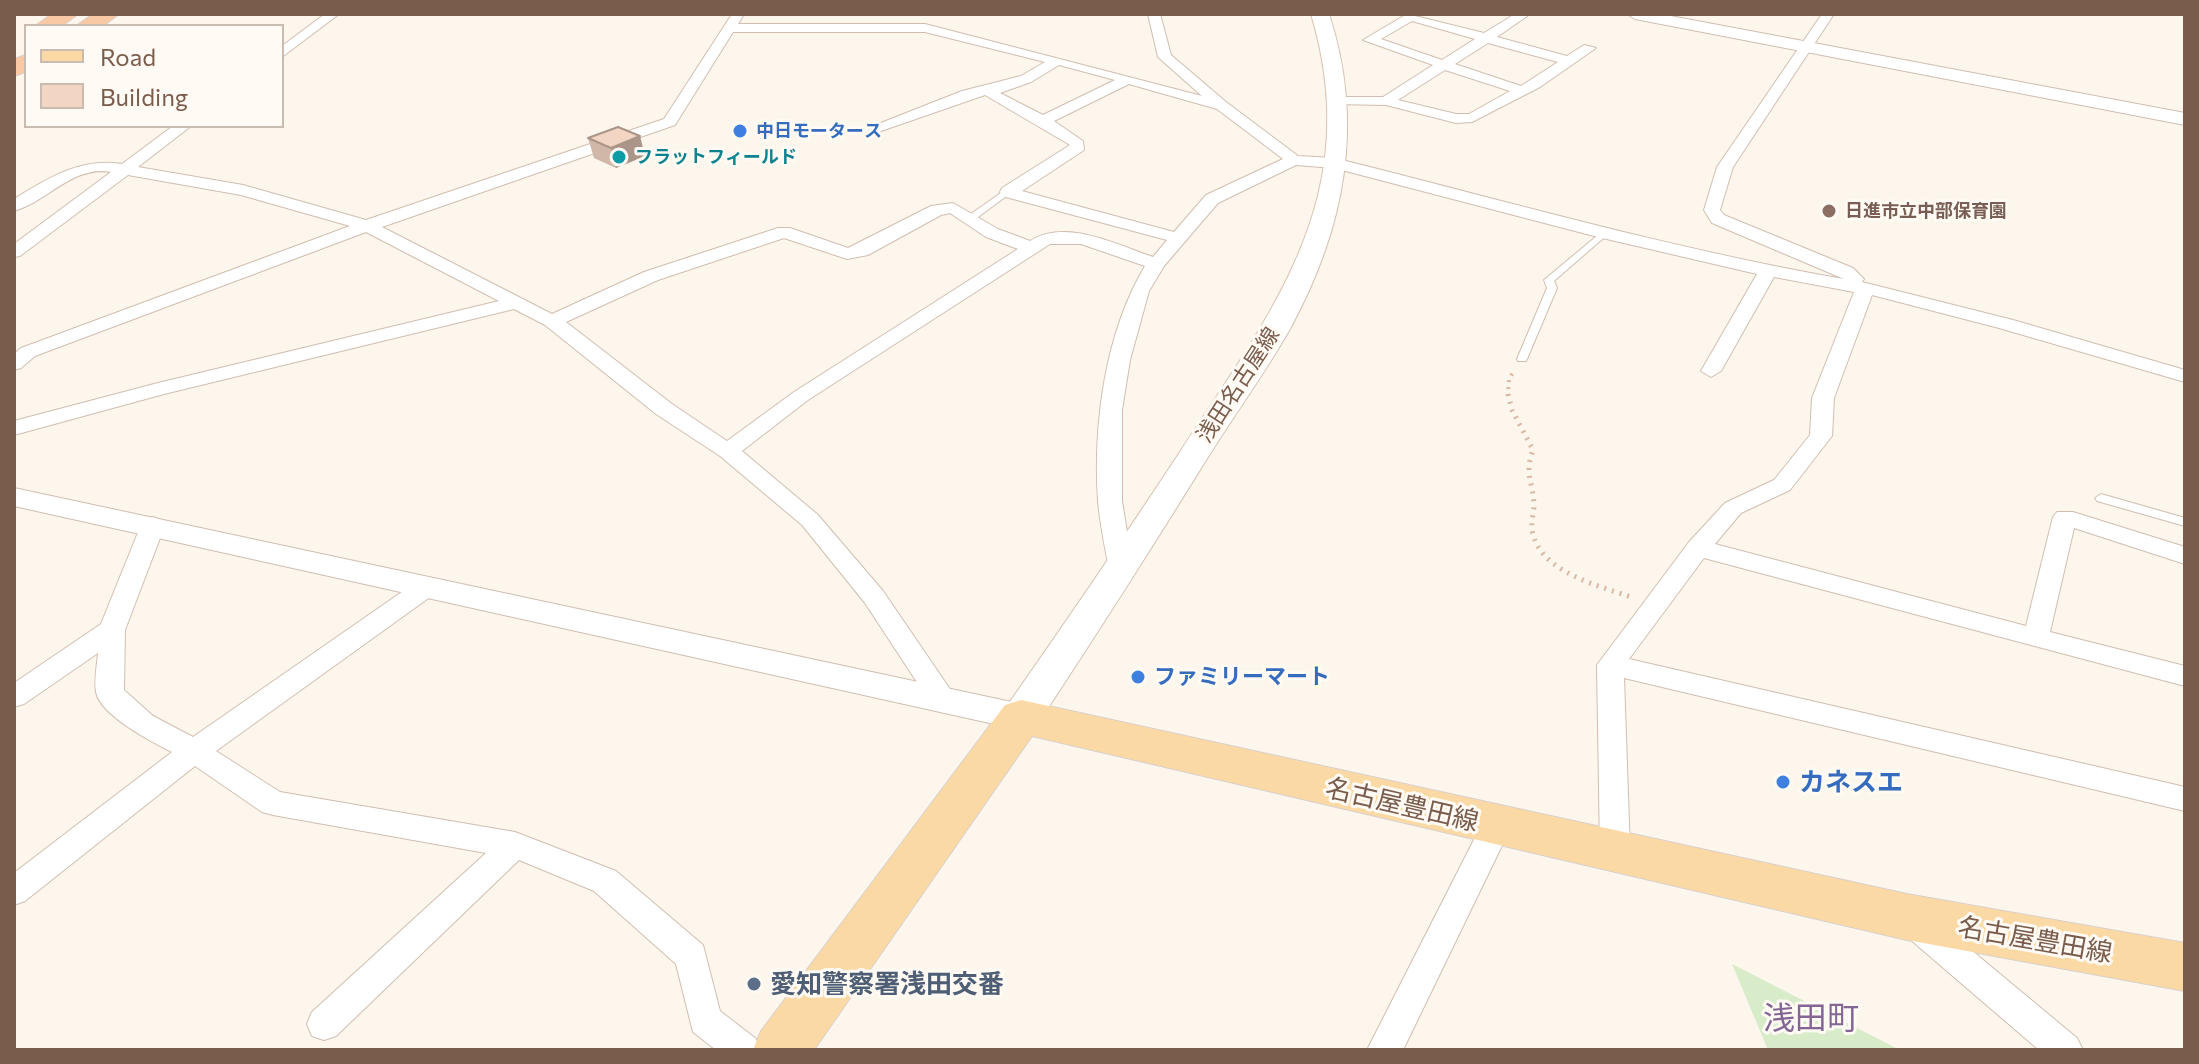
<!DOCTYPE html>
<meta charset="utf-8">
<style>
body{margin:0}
#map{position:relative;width:2199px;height:1064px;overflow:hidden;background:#fdf6ec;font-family:Commissioner,sans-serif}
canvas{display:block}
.frame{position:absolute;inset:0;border:16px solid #7a5c4d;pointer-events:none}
.legend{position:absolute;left:24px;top:24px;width:260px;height:104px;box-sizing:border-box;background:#fffaf3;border:2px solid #cabbb1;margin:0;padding:10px 14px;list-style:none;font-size:24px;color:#7a5c4d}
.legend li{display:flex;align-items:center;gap:16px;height:40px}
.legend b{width:40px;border:2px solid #cabbb1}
</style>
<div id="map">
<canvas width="2199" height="1064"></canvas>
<div class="frame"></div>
<ul class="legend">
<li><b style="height:10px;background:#fbd9a5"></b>Road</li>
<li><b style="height:22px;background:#f3d5c3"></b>Building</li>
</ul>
</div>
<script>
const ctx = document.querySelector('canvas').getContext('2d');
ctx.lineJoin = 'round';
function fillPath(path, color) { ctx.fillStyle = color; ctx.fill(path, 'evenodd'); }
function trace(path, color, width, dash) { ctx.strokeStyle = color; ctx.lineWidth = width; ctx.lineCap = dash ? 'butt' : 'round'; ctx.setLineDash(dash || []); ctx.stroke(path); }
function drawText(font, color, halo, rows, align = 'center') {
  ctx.font = font + ' Commissioner,"Noto Sans JP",sans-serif'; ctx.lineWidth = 6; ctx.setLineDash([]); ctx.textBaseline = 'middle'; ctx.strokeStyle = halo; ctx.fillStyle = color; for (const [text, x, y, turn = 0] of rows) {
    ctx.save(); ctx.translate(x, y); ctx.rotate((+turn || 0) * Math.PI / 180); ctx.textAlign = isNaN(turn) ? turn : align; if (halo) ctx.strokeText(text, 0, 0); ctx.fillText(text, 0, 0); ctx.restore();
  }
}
const green = new Path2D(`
 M1732,964L1900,1050H1768Z`);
const pathFar1 = new Path2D(`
 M1508,396L1509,380L1514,370`);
const path = new Path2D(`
 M1508,394L1512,410L1533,450C1524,474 1533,482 1534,505C1534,513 1531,521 1532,530C1539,572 1597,585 1631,597`);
const service = new Path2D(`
 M1005,190L1012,192L974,220H968V216Z
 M1604,230L1607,231V235L1554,281L1557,288L1527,359L1526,361H1518L1517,359L1547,288L1544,280Z
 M2101,494L2185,518V526L2097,501L2095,498Z`);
const minor = new Path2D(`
 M325,14H339L282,57V46Z
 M732,14H744L738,24H925L1202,96L1158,57L1148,14H1160L1171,55L1226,102L1298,156L1334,158C1503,200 1671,249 1844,279L1712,223L1704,210L1717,167L1822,14H1834L1733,167L1720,210L1724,215L1853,268L1864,279L1862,282L2013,320L2185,370V382L1999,328L1872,295L1834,398L1832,436L1790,490L1741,513L1715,544L2026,626L2053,517L2057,512H2073L2185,547V564L2074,528L2050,632L2185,666V686L1704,558L1629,659L2185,787V811L1624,678L1630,851L1626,860L1615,864L1604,860L1600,851L1597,665L1689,542L1725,503L1774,480L1810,435L1812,398L1854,292L1774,277L1721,371L1711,377L1701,371L1757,274L1598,237L1334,168L1296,165L1218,203L1164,266L1149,291L1130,360L1122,410V501L1133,569L1130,575L1121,577L1112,575L1109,569C1105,547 1100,524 1098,501C1093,424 1105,333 1145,266L1081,244H1050L808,400L742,451L818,515L883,591L956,698L952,705L942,708L932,705L865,603L802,525L720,456L656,414L545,325L514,309L164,394L14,435V421L158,383L499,301L366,232L35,356L21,368L14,370V354L21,348L350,226L241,195L128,175L20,256L14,257V244L111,172C73,165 47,202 14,211V199C48,178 81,157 122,164L173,126H191L138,167L243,185L366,220L664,119ZM733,32H925L1045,62L1021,76L962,91L868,128L876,133L881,131L985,95L1070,145L1002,188L1000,192L1002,196L1167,240L1153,257C1117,245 1066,218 1030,241L998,229L953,203L931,206L848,248L790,228H778L644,272L552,314L382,227L675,125ZM1059,65L1115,80L1043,115L1000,93L1031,82ZM1129,84L1217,109L1283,159L1206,195L1174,232L1022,191L1084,150L1083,141L1054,121ZM950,213L986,237L1018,249L794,392L727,441L672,404L566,322L658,280L784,238L847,259L868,255L941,215Z
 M1407,14L1484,33L1515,14H1530L1497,37L1567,56L1584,45L1596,48L1540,87L1472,122L1456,123L1386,105L1334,104V98L1339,97H1383L1433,65L1363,40ZM1412,21L1475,39L1442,60L1381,39ZM1488,43L1558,62L1521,86L1455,64ZM1445,70L1510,91L1469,114H1456L1398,100Z
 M153,517L161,520L165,525L125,630L124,690L153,716L193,737L419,580L428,577L437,580L441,586L437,592L216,751L280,792L515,832L616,871L703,945L720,1011L755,1038L761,1050H716L693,1032L676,964L594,891L519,860L336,1036L324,1040L312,1036L307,1024L312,1012L486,853L273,815L262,812L195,766L25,901L14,905V873L172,752C152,742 100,715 96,692C94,680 97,665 98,653L24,704L14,707V683L101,624L141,525L145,520Z
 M1496,814L1507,818L1511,827L1403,1050H1367L1485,818Z
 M1917,911L1929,915L2077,1038L2083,1050H2039L1905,935L1901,925L1905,915Z`);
const tertiary = new Path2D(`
 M1627,14H1660L2185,113V125L1635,19Z
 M14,488L1021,704L1033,708L1039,717L1033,726L1021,730L14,506Z`);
const secondary = new Path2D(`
 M1311,14H1329C1365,124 1345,228 1290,329C1265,373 1235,414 1208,457C1152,548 1094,638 1035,728L1021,732L1007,728L1001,717L1007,706C1065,623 1122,540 1178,455C1272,311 1366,197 1311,14Z`);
const primary = new Path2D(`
 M1021,700L1907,894L2185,943V991L1907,940L1032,736L814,1050H753L761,1031L1005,705Z`);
const trunk = new Path2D(`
 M52,14H78L62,26H35Z
 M93,14H119L103,26H76Z
 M26,55V72L14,76V59Z`);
const wall = new Path2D(`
 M588,138L645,156L616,168L594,158Z`);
const shadedWall = new Path2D(`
 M640,136L645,156L616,168L611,148Z`);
const building = new Path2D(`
 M618,127L640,136L611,148L588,138Z`);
const markers = [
 [740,131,8,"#3f7fe0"],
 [619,157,8,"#0f9aa8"],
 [1829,211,8,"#8d6e63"],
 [1138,677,8,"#3f7fe0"],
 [1783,782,8,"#3f7fe0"],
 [754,984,8,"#5c6f8a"]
];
const farShopnames = [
 ["中日モータース",756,131]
];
const farCulturenames = [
 ["フラットフィールド",635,157]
];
const farEducationnames = [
 ["日進市立中部保育園",1845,211]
];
const streetNames = [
 ["浅田名古屋線",1238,385,-57]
];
const shopNames = [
 ["ファミリーマート",1154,677]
];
const nearShopnames = [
 ["カネスエ",1799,782]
];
const nearStreetnames = [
 ["名古屋豊田線",1402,805,13],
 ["名古屋豊田線",2035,940,10]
];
const nearServicenames = [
 ["愛知警察署浅田交番",770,984]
];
const nearQuarternames = [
 ["浅田町",1811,1018]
];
fillPath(green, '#d8ecc9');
trace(service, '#d1beb0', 2);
trace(minor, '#d1beb0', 2);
trace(tertiary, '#d1beb0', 2);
trace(secondary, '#d6c0b0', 2);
trace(primary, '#dad1cd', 2);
trace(trunk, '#dad1cd', 2);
trace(pathFar1, '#d9b8a5', 4, [2, 5]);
trace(path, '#d9b8a5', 5, [2, 6]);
fillPath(service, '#fff');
fillPath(minor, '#fff');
fillPath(tertiary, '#fff');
fillPath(secondary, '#fff');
fillPath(primary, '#fbd9a5');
fillPath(trunk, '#f9c8a4');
fillPath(wall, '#d1b7a8');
fillPath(shadedWall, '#aa9588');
fillPath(building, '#f3d5c3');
trace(building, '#aa9588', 2);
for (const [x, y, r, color] of markers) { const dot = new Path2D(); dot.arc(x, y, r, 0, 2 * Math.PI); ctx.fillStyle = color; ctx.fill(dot); trace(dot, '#fffaf3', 3); }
drawText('bold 18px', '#366cbe', '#fffaf3', farShopnames, 'left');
drawText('bold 18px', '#0d838f', '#fffaf3', farCulturenames, 'left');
drawText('bold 18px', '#785e54', '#fffaf3', farEducationnames, 'left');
drawText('22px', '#7a5c4d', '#fffaf3', streetNames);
drawText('bold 22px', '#366cbe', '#fffaf3', shopNames, 'left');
drawText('bold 26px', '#366cbe', '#fffaf3', nearShopnames, 'left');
drawText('26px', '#7a5c4d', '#fffaf3', nearStreetnames);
drawText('bold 26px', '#4e5e75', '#fffaf3', nearServicenames, 'left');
drawText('32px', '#846695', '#fffaf3', nearQuarternames);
</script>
